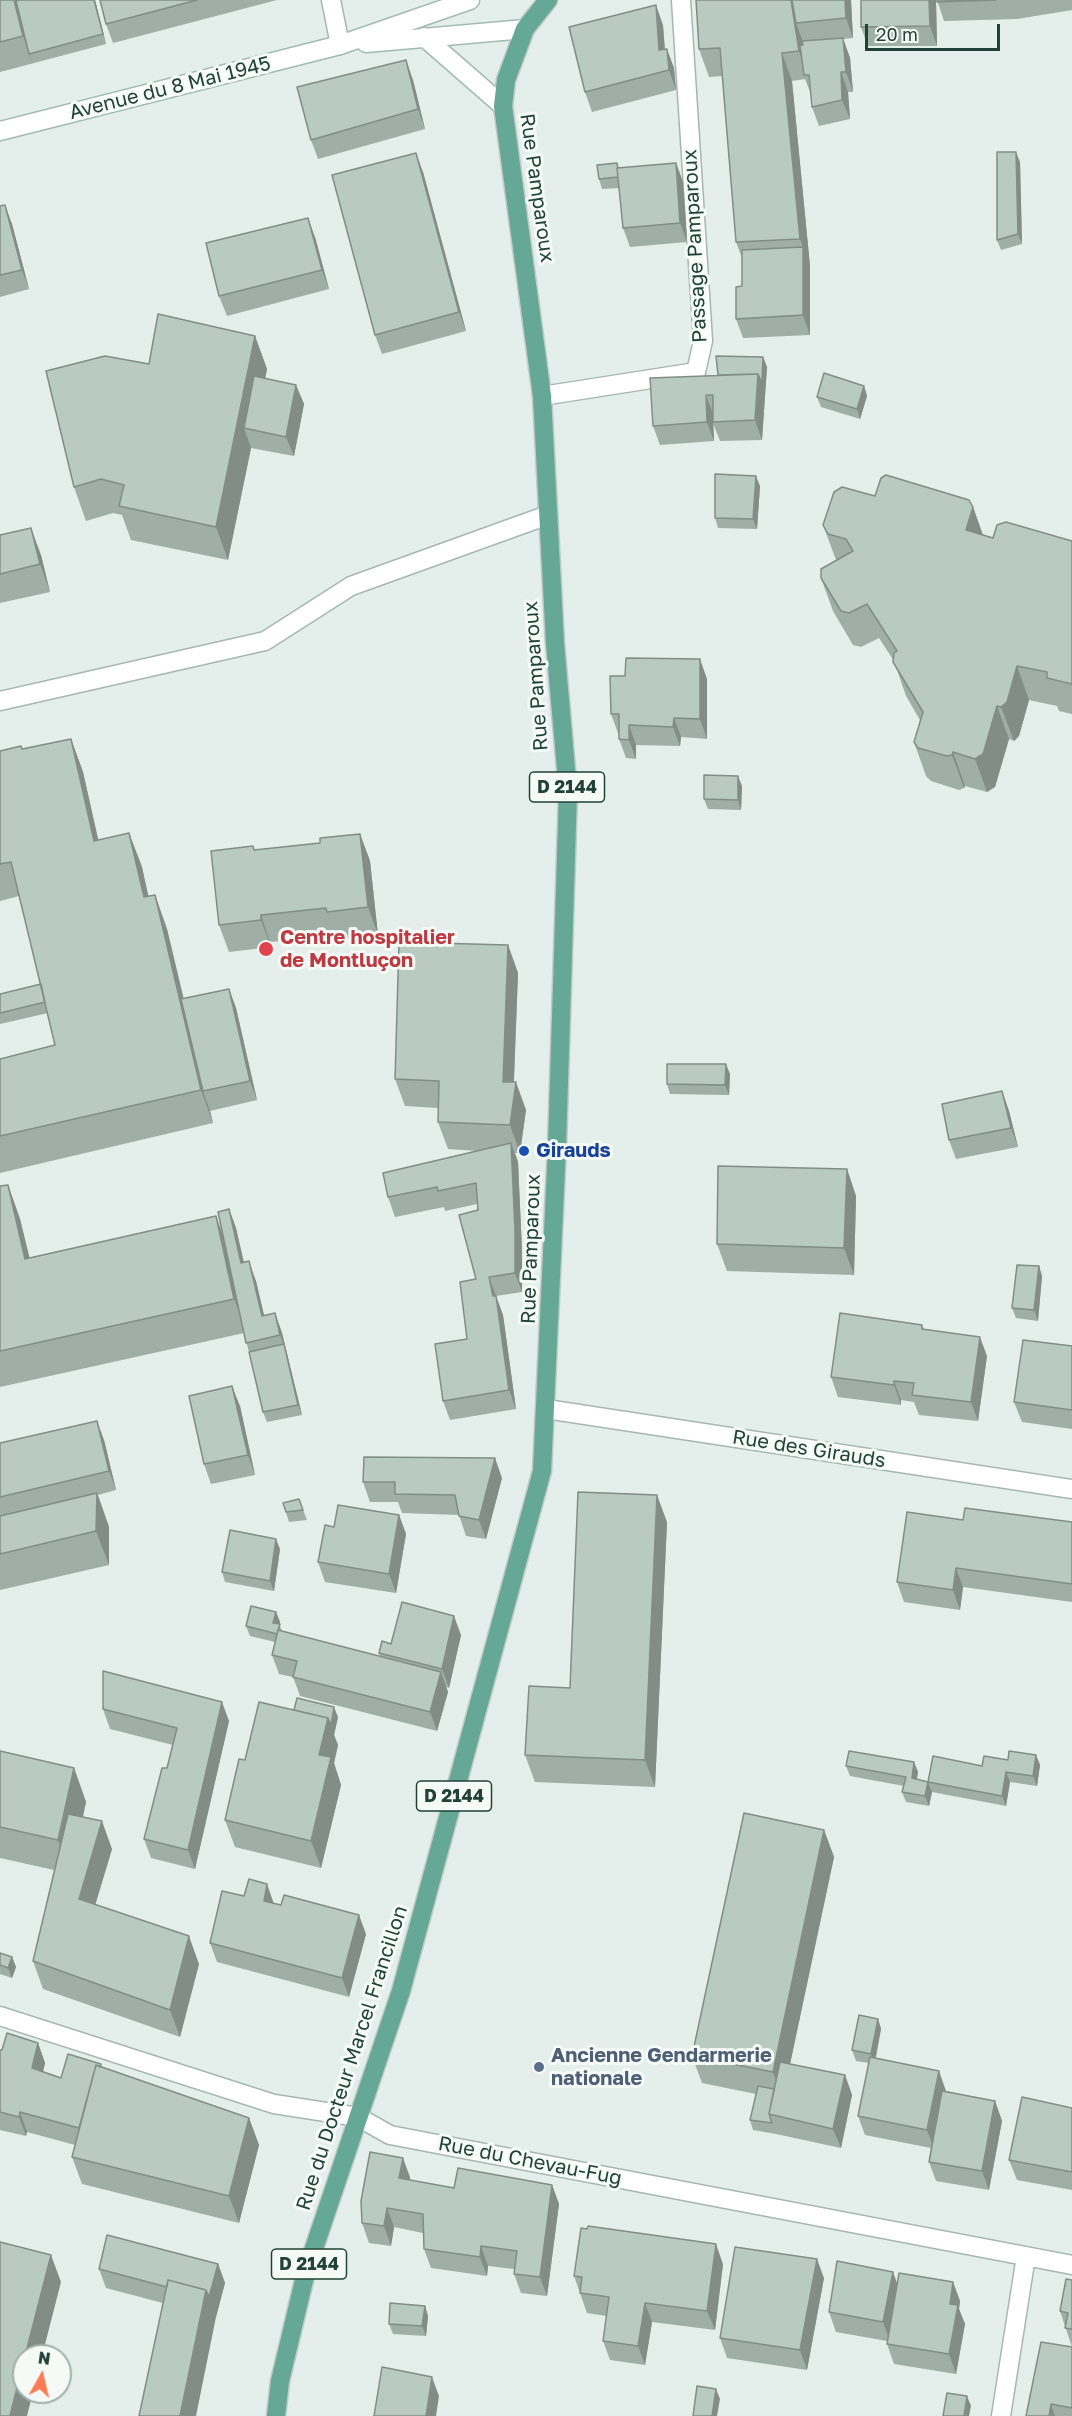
<!DOCTYPE html>
<meta charset="utf-8">
<style>
body{margin:0}
#map{position:relative;width:1072px;height:2416px;overflow:hidden;background:#e4eeea;font-family:"Golos Text",sans-serif}
canvas{display:block}
.north{position:absolute;left:12px;top:2344px;width:60px;height:60px;box-sizing:border-box;background:#f5faf7;border:2px solid #a0b0ab;border-radius:50%;rotate:8deg;font-size:16px;font-weight:700;line-height:24px;text-align:center;color:#214239}
.north::after{content:'';display:block;margin:auto;width:21px;height:27px;background:#fd7b53;clip-path:polygon(50% 0,100% 100%,50% 72%,0 100%)}
.scale{position:absolute;left:865px;top:24px;width:135px;height:27px;box-sizing:border-box;border:3px solid #214239;border-top:0;padding-left:8px;font-size:18px;line-height:21px;white-space:nowrap;color:#214239;-webkit-text-stroke:4px #f5faf7;paint-order:stroke}
</style>
<div id="map">
<canvas width="1072" height="2416"></canvas>
<div class="north">N</div>
<div class="scale">20 m</div>
</div>
<script>
const ctx = document.querySelector('canvas').getContext('2d');
ctx.lineJoin = 'round';
function trace(path, color, width, dash) { ctx.strokeStyle = color; ctx.lineWidth = width; ctx.lineCap = dash ? 'butt' : 'round'; ctx.setLineDash(dash || []); ctx.stroke(path); }
function fillPath(path, color) { ctx.fillStyle = color; ctx.fill(path, 'evenodd'); }
function drawText(font, color, halo, rows, align = 'center') {
  ctx.font = font + ' "Golos Text",sans-serif'; ctx.lineWidth = 6; ctx.setLineDash([]); ctx.textBaseline = 'middle'; ctx.strokeStyle = halo; ctx.fillStyle = color; for (const [text, x, y, turn = 0] of rows) {
    ctx.save(); ctx.translate(x, y); ctx.rotate((+turn || 0) * Math.PI / 180); ctx.textAlign = isNaN(turn) ? turn : align; if (halo) ctx.strokeText(text, 0, 0); ctx.fillText(text, 0, 0); ctx.restore();
  }
}
const service = new Path2D(`
 M542,396L696,372L703,341L681,0`);
const minor = new Path2D(`
 M331,0L340,45
 M0,701L265,641L351,586L548,515
 M546,1409L1072,1489
 M0,2016L274,2104L358,2117L390,2135L1072,2265
 M1001,2416L1026,2256`);
const secondary = new Path2D(`
 M424,37L503,106
 M366,43L525,29
 M0,131L340,45L470,0`);
const primary = new Path2D(`
 M276,2416L280,2381L306,2272L401,1991L542,1471L557,1146L568,792L555,643L542,396L503,106L506,80L525,29L548,0`);
const wall = new Path2D(`
 M0,0H95L106,44L0,72Z
 M100,0H277L113,43L106,24Z
 M696,0H851L853,38L843,39L850,58L853,92H848L850,119L819,126L812,107L811,94L805,79L792,81L810,266V335L743,338L736,319L742,286V258L736,242L722,76L709,77L699,49Z
 M936,0L937,46H868L861,27Z
 M937,0H1072V10L1017,19L944,21Z
 M663,25L665,49L674,68L676,90L592,112L585,92Z
 M413,80L425,129L318,159L311,140Z
 M1020,162L1022,244L1001,250L997,240Z
 M676,163L683,182L687,242L630,247L623,228L619,188L602,189L599,179L619,168Z
 M423,172L466,331L382,354L375,335Z
 M0,206L12,224L29,289L0,297Z
 M315,237L329,289L227,316L219,296Z
 M255,336L267,369L265,379L296,385L304,404L294,456L251,448L228,560L131,540L122,515L113,513L86,521L74,487L149,364Z
 M763,357L767,367L762,440L720,441L713,423L714,441L660,445L653,426L718,375Z
 M864,386L867,396L860,419L821,407L817,397Z
 M760,486L757,529L718,528L715,518Z
 M875,496L973,507L983,535L993,538L1072,541V714L1059,711L1057,706L1029,700L1019,736L1014,741L1009,739L995,787L987,792L965,786L964,788L959,790L931,781L926,776L914,742L920,720L906,696L894,661L879,638L861,647L853,645L833,611L821,578L836,560L823,525Z
 M0,535L41,555L50,592L0,603Z
 M707,679V739L681,737L680,746L636,745V759L626,758L619,739V733H618L611,714Z
 M71,739L83,772L98,840L129,833L142,867L148,896L155,895L167,929L184,999L229,989L236,1008L257,1100L210,1111L213,1123L0,1173V1059L55,1045L48,1013L0,1024V994L41,984L19,896L0,901V751L22,749Z
 M742,786L741,810L708,809L704,799Z
 M360,834L370,861L378,935L337,940L336,936L270,942L271,947L229,952L219,925L253,846L255,850L320,843Z
 M508,945L518,973L514,1082L526,1110L520,1153H515L518,1162L522,1250V1292L496,1296L503,1315L516,1409L450,1420L443,1401L467,1339L476,1279L477,1204L445,1211L444,1207L395,1217L388,1197L478,1151L448,1149L438,1122V1108L405,1106L395,1079Z
 M730,1074L729,1095L670,1094L667,1084Z
 M1002,1091L1009,1111L1018,1147L956,1159L949,1140Z
 M847,1169L856,1196L854,1275L727,1271L717,1244Z
 M8,1185L20,1219L29,1258L216,1216L222,1233L229,1209L236,1228L244,1262L256,1281L264,1316L275,1313L282,1333L302,1415L267,1422L263,1412L249,1352L244,1333L0,1387V1186Z
 M1039,1266L1042,1276L1038,1321L1016,1318L1012,1308Z
 M922,1325L924,1329L987,1356L978,1421L919,1415L914,1402L901,1400V1405L838,1397L831,1377Z
 M1072,1346V1429L1022,1422L1014,1402Z
 M240,1406L255,1475L211,1484L204,1464Z
 M104,1440L116,1490L98,1495L109,1527V1565L0,1590V1443Z
 M502,1478L486,1539L466,1536L459,1515L402,1513L398,1502H370L363,1482Z
 M299,1499L307,1520L289,1522L283,1503Z
 M399,1515L406,1534L396,1593L325,1582L318,1562L334,1527Z
 M963,1520L1072,1522V1602L963,1587L960,1610L904,1602L897,1582Z
 M667,1522L655,1787L535,1782L525,1755L570,1688Z
 M280,1549L274,1591L225,1582L222,1572Z
 M276,1612L280,1622L279,1624L282,1631L380,1657L379,1653L391,1644L461,1635L449,1688L446,1687L448,1692L437,1731L300,1696L293,1677L279,1674L272,1655L275,1642L250,1636L246,1626Z
 M103,1709L229,1721L195,1869L151,1858L144,1839L167,1768L173,1745L110,1729Z
 M294,1710L338,1717L334,1735L338,1745L334,1763L341,1785L321,1868L235,1847L225,1820L245,1760Z
 M0,1751L74,1768L86,1802L83,1817L112,1849L95,1904L199,1964L180,2037L43,1989L33,1961L54,1870L0,1858Z
 M1036,1755L1040,1765L1037,1786L1010,1782L1006,1806L932,1792L929,1806L906,1802L902,1792L904,1786L850,1776L846,1766L914,1762L918,1772L917,1779L928,1782L982,1766Z
 M824,1830L834,1857L790,2064L845,2075L852,2095L841,2148L776,2134L753,2130L750,2120L756,2094L702,2083L692,2056Z
 M274,1904L366,1934L349,1997L217,1962L210,1943Z
 M0,1953L12,1957L16,1967L12,1978L0,1974Z
 M878,2019L881,2029L876,2058L946,2091L995,2101L1002,2121L989,2190L936,2181L929,2162L931,2148L865,2135L858,2116L869,2063L856,2061L852,2050Z
 M38,2043L45,2063L43,2072L61,2078L101,2064L102,2067L249,2118L259,2145L239,2223L82,2184L72,2157L75,2145L27,2132L26,2136L0,2130V2050H2Z
 M1072,2108V2190L1017,2180L1009,2160Z
 M410,2177V2180L454,2188L552,2185L559,2204L547,2296L521,2293L514,2274V2269L488,2266L487,2276L431,2268L424,2249L423,2233L394,2227L391,2246L369,2243L362,2223Z
 M218,2264L225,2283L216,2317L106,2288L99,2269Z
 M723,2264L715,2330L652,2322L645,2365L610,2360L603,2341L606,2316L587,2313L574,2276Z
 M824,2278L807,2370L727,2358L720,2338Z
 M1072,2280V2416H1026L1072,2347L1060,2311Z
 M953,2282L960,2301L959,2309L965,2324L956,2374L894,2364L887,2344V2341L836,2332L829,2312L897,2285Z
 M425,2306L428,2316L426,2336L393,2334L389,2324Z`);
const shadedWall = new Path2D(`
 M14,0H16L30,53L29,54L33,64L23,36Z
 M94,0H95L106,44L103,34Z
 M791,0H796V23L803,42L808,75L799,51Z
 M845,0H851L853,38L846,18Z
 M929,0H936L937,46L930,26Z
 M656,5L663,25L666,69L659,50Z
 M843,38L850,58L853,92L846,72Z
 M667,49L674,68L676,90L669,70Z
 M782,53L792,81L810,266V335L803,315V247L800,239Z
 M406,60L413,80L425,129L418,109Z
 M841,72L848,92L850,119L842,100Z
 M1016,152L1020,162L1022,244L1018,234Z
 M416,153L423,172L466,331L459,312Z
 M676,163L683,182L687,242L680,223Z
 M5,205L12,224L29,289L22,270Z
 M308,218L315,237L329,289L322,270Z
 M255,336L267,369L255,430L244,428L251,448L228,560L216,527Z
 M763,357L767,367L762,440L755,420L758,374Z
 M296,385L304,404L294,456L286,437Z
 M864,386L867,396L860,419L857,409Z
 M706,395L713,414L714,441L707,422Z
 M756,476L760,486L757,529L753,519Z
 M973,507L985,541L966,530Z
 M31,528L41,555L50,592L40,564Z
 M700,659L707,679V739L700,719Z
 M1017,666L1029,700L1019,736L1014,741L1001,707Z
 M997,706L1009,739L995,787L987,792L975,759Z
 M674,718L681,737L680,746L673,727Z
 M629,725L636,745V759L629,740Z
 M71,739L83,772L106,874L94,841Z
 M953,752L965,786L964,788L952,755Z
 M738,776L742,786L741,810L738,800Z
 M129,833L142,867L156,931L144,897Z
 M360,834L370,861L378,935L368,907Z
 M155,895L167,929L205,1091H203L210,1111L213,1123L201,1090Z
 M261,915L270,942L271,947L261,920Z
 M508,945L518,973L513,1101L516,1082L526,1110L520,1153L510,1125L503,1082Z
 M229,989L236,1008L257,1100L250,1081Z
 M726,1064L730,1074L729,1095L725,1085Z
 M1002,1091L1009,1111L1018,1147L1011,1128Z
 M511,1143L518,1162L522,1250V1292L515,1273Z
 M847,1169L856,1196L854,1275L844,1248Z
 M8,1185L20,1219L38,1292L25,1259Z
 M229,1209L236,1228L248,1282L241,1263Z
 M216,1216L228,1250L247,1332L234,1299Z
 M249,1261L256,1281L269,1336L262,1316Z
 M1039,1266L1042,1276L1038,1321L1034,1310Z
 M489,1277L503,1315L516,1409L509,1390Z
 M275,1313L282,1333L287,1354L280,1335Z
 M980,1337L987,1356L978,1421L971,1402Z
 M284,1344L287,1354L302,1415L298,1405Z
 M894,1381L901,1400V1405L894,1385Z
 M232,1386L240,1406L255,1475L248,1455Z
 M97,1421L104,1440L116,1490L109,1471Z
 M495,1458L502,1478L486,1539L479,1520Z
 M97,1493L109,1527V1565L96,1531Z
 M657,1495L667,1522L655,1787L645,1760Z
 M399,1515L406,1534L396,1593L389,1574Z
 M276,1539L280,1549L274,1591L270,1581Z
 M956,1568L963,1587L960,1610L953,1590Z
 M276,1612L280,1622L277,1633L273,1623Z
 M454,1616L461,1635L449,1688L442,1669Z
 M441,1672L448,1692L437,1731L430,1712Z
 M222,1702L229,1721L195,1869L188,1850Z
 M334,1707L338,1717L334,1735L338,1745L334,1763L341,1785L321,1868L311,1841L319,1755L328,1718Z
 M1036,1755L1040,1765L1037,1786L1033,1776Z
 M914,1762L918,1772L915,1788L912,1778Z
 M74,1768L86,1802L70,1874L58,1840Z
 M1006,1772L1010,1782L1006,1806L1002,1796Z
 M928,1782L932,1792L929,1806L925,1796Z
 M102,1821L112,1849L89,1926L79,1899Z
 M824,1830L834,1857L779,2116V2089L773,2072Z
 M267,1884L274,1904L264,1901Z
 M359,1915L366,1934L349,1997L342,1978Z
 M189,1936L199,1964L180,2037L170,2010Z
 M12,1957L16,1967L12,1978L8,1968Z
 M878,2019L881,2029L874,2064L871,2054Z
 M38,2043L45,2063L39,2088L32,2068Z
 M939,2071L946,2091L934,2149L927,2130Z
 M845,2075L852,2095L841,2148L833,2129Z
 M995,2101L1002,2121L989,2190L982,2171Z
 M20,2112L27,2132L26,2136L19,2117Z
 M249,2118L259,2145L239,2223L229,2196Z
 M403,2158L410,2177L406,2198L399,2178Z
 M552,2185L559,2204L547,2296L540,2277Z
 M387,2208L394,2227L391,2246L384,2226Z
 M716,2244L723,2264L715,2330L707,2311Z
 M481,2246L488,2266L487,2276L480,2257Z
 M51,2255L61,2282L42,2356H25Z
 M817,2259L824,2278L807,2370L800,2350Z
 M218,2264L225,2283L216,2317L196,2416H180L206,2290Z
 M893,2272L900,2291L890,2342L883,2322Z
 M953,2282L960,2301L959,2309L965,2324L956,2374L949,2354L950,2304Z
 M645,2303L652,2322L645,2365L638,2346Z
 M425,2306L428,2316L426,2336L422,2326Z
 M24,2360V2392H33L27,2416H10Z
 M432,2377L439,2396L436,2416H426Z
 M716,2389L720,2399L717,2416H712Z
 M967,2396L971,2406L969,2416H964Z
 M1051,2404L1055,2416H1049Z`);
const building = new Path2D(`
 M0,0H14L23,36L0,42Z
 M19,0H94L103,34L29,54L16,1Z
 M100,0H197L106,24Z
 M696,0H791L799,51L782,53L800,239L736,242L720,48L699,49Z
 M792,0H845L846,18L796,23Z
 M861,0H929L930,26L861,27Z
 M937,0H996L937,2Z
 M656,5L659,50L667,49L669,70L585,92L569,27Z
 M843,38L846,72H841L842,100L812,107L809,75H804L800,45H803L802,41Z
 M406,60L418,109L311,140L297,87Z
 M997,152H1016L1018,234L997,240Z
 M416,153L459,312L375,335L332,175Z
 M617,163L618,168H617L618,177L599,179L597,165Z
 M676,163L680,223L623,228L617,168Z
 M5,205L22,270L0,275V206Z
 M308,218L322,270L219,296L206,243Z
 M803,247V315L736,319V287L742,286V250Z
 M158,314L255,336L216,527L119,506L124,485L101,479L74,487L46,371L105,356L149,364Z
 M716,356L763,357L762,383L758,374L718,375Z
 M824,373L864,386L857,409L817,397Z
 M758,374L755,420L713,422V395H706L707,422L653,426L650,378Z
 M254,376L296,385L286,437L244,428Z
 M715,474L756,476L753,519L715,518Z
 M886,475L969,500L973,507L966,530L993,538L997,525L1006,522L1072,541V684L1047,678V672L1017,666L1007,702L1001,707L997,706L983,754L975,759L953,752L952,755L947,756L918,748L914,742L923,712L893,662L894,653L897,651L867,604L849,613L841,611L821,578V569L853,551L846,539L828,534L823,525L834,492L842,487L875,496L881,478Z
 M31,528L40,564L0,574V535Z
 M626,658L700,659V719L674,718L673,727L629,725V740L619,739V714H611L610,676H625Z
 M71,739L94,841L129,833L144,897L155,895L201,1090L0,1136V1059L55,1045L11,862L0,864V751L21,746L22,749Z
 M704,775L738,776V800L704,799Z
 M360,834L368,907L327,912L326,908L261,915V920L219,925L211,851L253,846L254,850L320,843V838Z
 M399,942L508,945L503,1082H516L510,1125L438,1122L439,1081L395,1079Z
 M41,984L45,1002L0,1013V994Z
 M229,989L250,1081L203,1091L181,999Z
 M667,1064H726L725,1085L667,1084Z
 M1002,1091L1011,1128L949,1140L942,1104Z
 M511,1143L515,1230V1273L489,1277L493,1296H496L509,1390L443,1401L435,1344L467,1339L460,1282L476,1279L459,1215L478,1210L476,1183L438,1191L437,1187L388,1197L383,1173Z
 M718,1166L847,1169L844,1248L717,1244Z
 M8,1185L25,1259L216,1216L234,1299L0,1351V1186Z
 M229,1209L241,1263L249,1261L262,1316L275,1313L280,1335L246,1343L218,1212Z
 M1017,1265L1039,1266L1034,1310L1012,1308Z
 M840,1313L922,1325V1329L980,1337L971,1402L912,1395L914,1383L894,1381V1385L831,1377Z
 M1023,1340L1072,1346V1410L1014,1402Z
 M284,1344L298,1405L263,1412L249,1352Z
 M232,1386L248,1455L204,1464L189,1396Z
 M97,1421L109,1471L0,1497V1443Z
 M364,1457L495,1458L479,1520L459,1516L455,1495L395,1494V1482H363Z
 M578,1492L657,1495L645,1760L525,1755L529,1686L570,1688Z
 M97,1493L96,1531L0,1554V1516Z
 M299,1499L303,1510L286,1512L283,1503Z
 M338,1505L399,1515L389,1574L318,1562L325,1525L334,1527Z
 M965,1508L1072,1522V1584L956,1568L953,1590L897,1582L907,1512L963,1520Z
 M230,1530L276,1539L270,1581L222,1572Z
 M402,1602L454,1616L442,1669L379,1653L382,1641L391,1644Z
 M251,1606L276,1612L273,1623L280,1624L277,1634L246,1626Z
 M278,1630L441,1672L430,1712L293,1677L297,1661L272,1655Z
 M103,1671L222,1702L188,1850L144,1839L162,1768H167L177,1728L103,1709Z
 M297,1698L334,1707L331,1725L328,1718L294,1710Z
 M259,1702L328,1718L319,1755L331,1757L311,1841L225,1820L239,1759L245,1760Z
 M0,1751L74,1768L58,1840L0,1827Z
 M849,1751L914,1762L912,1778L928,1782L925,1796L902,1792L906,1777L846,1766Z
 M1009,1751L1036,1755L1033,1776L1006,1772L1002,1796L928,1782L933,1756L982,1766L984,1756L1008,1760Z
 M744,1813L824,1830L773,2072L692,2056Z
 M68,1814L102,1821L79,1899L189,1936L170,2010L33,1961Z
 M249,1879L267,1884L264,1901L281,1905L284,1895L359,1915L342,1978L210,1943L222,1891L244,1896Z
 M0,1953L12,1957L8,1968L0,1965Z
 M859,2015L878,2019L871,2054L852,2050Z
 M7,2033L38,2043L32,2068L61,2078L68,2054L101,2064L100,2067L96,2065L79,2128L20,2112L19,2117L0,2112V2050H2Z
 M870,2057L939,2071L927,2130L858,2116Z
 M780,2062L845,2075L833,2129L769,2114Z
 M96,2065L249,2118L229,2196L72,2157Z
 M758,2086L774,2089L769,2114L772,2123L750,2120Z
 M942,2091L995,2101L982,2171L929,2162Z
 M1022,2097L1072,2108V2172L1009,2160Z
 M370,2152L403,2158L399,2178L454,2188L458,2168L552,2185L540,2277L514,2274L517,2251L481,2246L480,2257L424,2249L423,2214L387,2208L384,2226L362,2223L361,2201Z
 M588,2226L716,2244L707,2311L645,2303L638,2346L603,2341L609,2297L580,2293L582,2277L574,2276L581,2228L587,2229Z
 M107,2235L218,2264L209,2297L206,2290L168,2280L167,2287L99,2269Z
 M0,2242L51,2255L25,2356H24V2360L10,2416H0Z
 M735,2247L817,2259L800,2350L720,2338Z
 M837,2261L893,2272L883,2322L829,2312Z
 M899,2273L953,2282L950,2304L958,2305L949,2354L887,2344Z
 M1066,2279L1072,2280V2329L1065,2328L1068,2313L1060,2311Z
 M168,2280L206,2290L180,2416H139Z
 M390,2303L425,2306L422,2326L389,2324Z
 M1041,2342L1072,2347V2408L1051,2404L1049,2416H1026Z
 M382,2367L432,2377L426,2416H374Z
 M697,2386L716,2389L712,2416H693Z
 M947,2393L967,2396L964,2416H943Z`);
const markers = [
 [266,949,8,"#e0444e"],
 [524,1151,6,"#1a4fb4"],
 [539,2067,6,"#5c6f8a"]
];
const shields = [
 [567,787,75],
 [454,1796,75],
 [309,2264,75]
];
const shieldNames = [
 ["D 2144",567,787],
 ["D 2144",454,1796],
 ["D 2144",309,2264]
];
const streetNames = [
 ["Avenue du 8 Mai 1945",170,88,-14],
 ["Rue Pamparoux",537,188,82],
 ["Passage Pamparoux",695,246,-93],
 ["Rue Pamparoux",536,676,-94],
 ["Rue Pamparoux",531,1249,-88],
 ["Rue des Girauds",809,1449,9],
 ["Rue du Docteur Marcel Francillon",352,2058,-72],
 ["Rue du Chevau-Fug",530,2161,11]
];
const healthNames = [
 ["Centre hospitalier",280,938],
 ["de Montluçon",280,961]
];
const transitNames = [
 ["Girauds",536,1151]
];
const serviceNames = [
 ["Ancienne Gendarmerie",551,2056],
 ["nationale",551,2079]
];
trace(service, '#a6b7b1', 21);
trace(minor, '#a6b7b1', 21);
trace(secondary, '#a1bbb2', 21);
trace(primary, '#c1cac8', 21);
trace(service, '#fff', 18);
trace(minor, '#fff', 18);
trace(secondary, '#fff', 18);
trace(primary, '#65a895', 18);
fillPath(wall, '#9faea7');
fillPath(shadedWall, '#828d88');
fillPath(building, '#b9cac2');
trace(building, '#828d88', 1.5);
for (const [x, y, r, color] of markers) { const dot = new Path2D(); dot.arc(x, y, r, 0, 2 * Math.PI); ctx.fillStyle = color; ctx.fill(dot); trace(dot, '#f5faf7', 2); }
for (const [x, y, w] of shields) { const box = new Path2D(); box.roundRect(x - w / 2, y - 15, w, 30, 4.5); ctx.fillStyle = '#f5faf7'; ctx.fill(box); trace(box, '#214239', 1.5); }
drawText('bold 18px', '#214239', null, shieldNames);
drawText('20px', '#214239', '#f5faf7', streetNames);
drawText('bold 20px', '#be3a42', '#f5faf7', healthNames, 'left');
drawText('bold 20px', '#164399', '#f5faf7', transitNames, 'left');
drawText('bold 20px', '#4e5e75', '#f5faf7', serviceNames, 'left');
</script>
